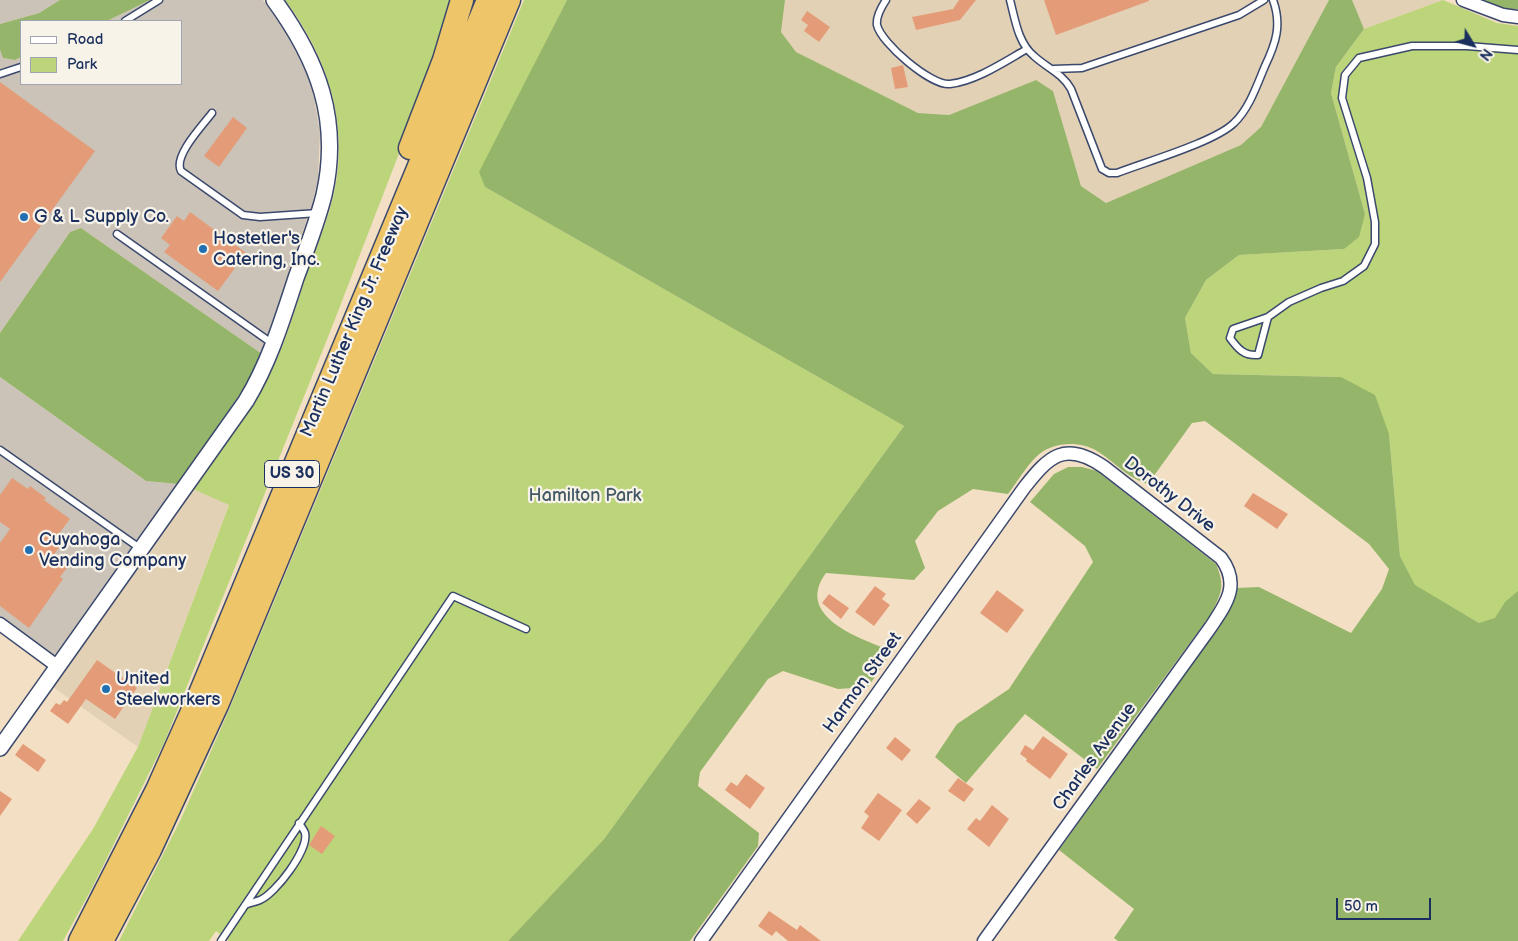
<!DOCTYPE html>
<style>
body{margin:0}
#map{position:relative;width:1518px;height:941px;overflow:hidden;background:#f3dfc4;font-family:"Balsamiq Sans",sans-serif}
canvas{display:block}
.legend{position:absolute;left:20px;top:20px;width:162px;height:65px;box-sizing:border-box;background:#f7f3e8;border:1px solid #9fa5b1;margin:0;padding:6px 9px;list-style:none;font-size:15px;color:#1b2f5e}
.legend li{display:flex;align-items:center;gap:10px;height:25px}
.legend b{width:25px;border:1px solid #9fa5b1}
.north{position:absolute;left:1448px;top:20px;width:50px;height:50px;-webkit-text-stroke:4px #f7f3e8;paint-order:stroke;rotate:127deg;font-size:14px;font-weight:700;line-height:20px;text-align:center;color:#1b2f5e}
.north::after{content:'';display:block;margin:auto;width:18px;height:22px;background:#1b2f5e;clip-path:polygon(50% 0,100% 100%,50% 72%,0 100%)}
.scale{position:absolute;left:1336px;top:898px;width:95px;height:22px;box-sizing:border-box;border:2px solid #1b2f5e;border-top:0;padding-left:6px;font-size:15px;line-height:18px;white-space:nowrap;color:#1b2f5e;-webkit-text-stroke:4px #f7f3e8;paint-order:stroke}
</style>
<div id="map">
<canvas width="1518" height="941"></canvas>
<ul class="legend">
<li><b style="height:6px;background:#fff"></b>Road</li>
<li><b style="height:14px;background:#bcd57a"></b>Park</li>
</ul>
<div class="north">N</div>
<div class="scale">50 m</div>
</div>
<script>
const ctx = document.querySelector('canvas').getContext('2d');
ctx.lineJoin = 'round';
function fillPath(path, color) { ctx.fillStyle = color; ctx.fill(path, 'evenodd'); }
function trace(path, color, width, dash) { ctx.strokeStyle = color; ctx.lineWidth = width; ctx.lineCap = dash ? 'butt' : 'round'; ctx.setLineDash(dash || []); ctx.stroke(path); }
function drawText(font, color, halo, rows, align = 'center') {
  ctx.font = font + ' "Balsamiq Sans",sans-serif'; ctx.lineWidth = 4.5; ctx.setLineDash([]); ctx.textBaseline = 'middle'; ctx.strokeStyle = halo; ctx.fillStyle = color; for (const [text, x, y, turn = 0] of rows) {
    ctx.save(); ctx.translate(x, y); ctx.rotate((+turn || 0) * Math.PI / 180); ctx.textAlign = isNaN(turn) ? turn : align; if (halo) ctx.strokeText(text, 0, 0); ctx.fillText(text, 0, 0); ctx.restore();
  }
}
const built = new Path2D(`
 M785,0H1329L1261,127L1241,146L1106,203L1081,186L1053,91L1036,80L949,115L918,113L796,52L781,33Z
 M1351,0H1443L1364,29Z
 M193,489L229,504L138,747L53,687Z`);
const industrial = new Path2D(`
 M0,0H60L39,13L0,24Z
 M150,0H263L290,38L303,63L312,87L320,132L318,179L312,204L262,354L81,228L70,232L0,333V50L3,58L15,60L21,57V84H181V21H107Z
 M0,377L146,481L178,484L193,489L68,666L0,618Z`);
const green = new Path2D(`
 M285,0H453L422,94L330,332L164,743L92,888L63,941H18L93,829L138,747L229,505L193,489C218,452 248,416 269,376C286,343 296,305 308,270C319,240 333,208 337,176C346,113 323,50 285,0Z
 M524,0H567L480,172L485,187L904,426L604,839L508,941H229L216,931L209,941H119L181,819L226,717Z
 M1443,0L1497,23L1518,26V654L1479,623L1415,586L1400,556L1389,434L1341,377L1213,374L1191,353L1185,318L1206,280L1239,255L1344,249L1365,214L1331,93L1336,67L1364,29Z`);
const forest = new Path2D(`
 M60,0H150L107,21H21V57L15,60L3,58L0,50V24L39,13Z
 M567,0H785L781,32L796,52L918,113L949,115L1036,80L1053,91L1081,186L1106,203L1241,145L1261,127L1329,0H1352L1364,29L1336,67L1331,93L1365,214L1359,237L1344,249L1239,255L1206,280L1185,318L1191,353L1213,374L1341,377L1375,395L1389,434L1400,556L1415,585L1479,623L1495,618L1505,602L1518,591V941H1118L1114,938L1134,909L1059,850L1218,628L1230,608L1237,588L1259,587L1351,633L1382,589L1389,569L1369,544L1205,421L1192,423L1148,484C1127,478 1115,462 1097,451C1079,440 1051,442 1036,457C1025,468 1017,482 1008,494L973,489L938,511L915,541L925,568L914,580L826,573C794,616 859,638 889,650L885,662L868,687L838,689L783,671L768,679L700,772L698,786L759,833L758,846L690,941H508L604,839L904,426L485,187L479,172Z
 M1480,0H1518V9H1503Z
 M81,228L262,354L242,391L178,484L146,481L0,377V333L70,232Z
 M1068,467H1082L1097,471L1216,564C1225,586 1222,592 1211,614L1097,769L1025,714L966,783L935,757L957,724L1009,689L1093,562L1085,546L1030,502L1054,474Z`);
const building = new Path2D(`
 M959,0H976L960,20L916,30L912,17L953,9Z
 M1044,0H1149V1L1056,35Z
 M807,11L830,27L819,42L804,31L808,25L801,20Z
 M903,65L908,87L895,89L891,68Z
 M0,82L95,151L0,282Z
 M233,117L247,128L219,167L204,156Z
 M190,212L246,253L218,291L164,252L170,245L161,238L177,216L184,221Z
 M12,478L28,489L30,486L46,498L44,500L70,519L57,536L64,541L52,557L67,568L60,577L63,579L29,628L0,606V543L10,529L0,522V495Z
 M1253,493L1288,514L1277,529L1244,506Z
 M875,586L886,594L882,599L890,605L874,626L855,612Z
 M997,590L1024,610L1007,633L980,613Z
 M829,594L849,608L841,619L822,603Z
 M97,660L137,688L115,719L86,699L68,724L50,711L56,703L60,705L64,700L67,702Z
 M1043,736L1068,754L1050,779L1026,761L1027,759L1020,754L1025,745L1033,750Z
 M895,737L911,750L902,761L886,748Z
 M23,744L46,760L38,772L15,755Z
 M746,774L765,788L750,809L725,790L731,782L737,786Z
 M958,778L974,789L964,802L948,791Z
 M0,791L12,799L0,816Z
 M878,793L902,810L879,841L861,828L869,816L864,812Z
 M919,799L931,808L917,824L906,814Z
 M992,805L1009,819L989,847L967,829L976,818L980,821Z
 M321,826L335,836L322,854L309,845Z
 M769,911L797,930L800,925L821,941H788L776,931L772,936L758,926Z`);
const service = new Path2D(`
 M886,0C882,6 876,17 877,25C881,43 931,86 950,84C976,81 1004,62 1027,49
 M1010,0C1015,19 1018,43 1034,56C1047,68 1062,73 1071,89L1102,169L1109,173H1117C1145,162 1215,142 1234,123C1249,109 1257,85 1265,66C1276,43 1282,25 1273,0
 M125,21L159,0
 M1054,69L1082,68L1239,15L1264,0
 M0,74L21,67
 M212,113C203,125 173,156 181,171L243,215L260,217L318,213
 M117,234L273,344
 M1268,317L1258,355C1244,356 1238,349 1230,338L1233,329L1268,317L1289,302L1321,288L1343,281L1364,266L1375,244V222L1367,178L1342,98L1345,75L1359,58L1412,46H1467L1518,50
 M0,450L141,549
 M245,905C250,903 255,902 260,900C275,894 309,850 305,833C304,830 301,826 299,823
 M221,941L453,596L526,629`);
const minor = new Path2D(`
 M1463,0L1503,15L1518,17
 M0,624L57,666
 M701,941L1024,488C1049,456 1065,440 1104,467L1221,558C1241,585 1226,604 1210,628L984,941`);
const tertiary = new Path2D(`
 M0,748L246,401C269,363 282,321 296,278C306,251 317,223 324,195C341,120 318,60 274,0`);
const motorway = new Path2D(`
 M410,148L444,60L462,0
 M80,941L157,790L199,696L488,0
 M102,941L150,850L217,705L509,0`);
const markers = [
 [24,217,5,"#1f6fb2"],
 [203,249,5,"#1f6fb2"],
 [29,550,5,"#1f6fb2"],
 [106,689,5,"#1f6fb2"]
];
const shields = [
 [292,474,55]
];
const shieldNames = [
 ["US 30",292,474]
];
const poiNames = [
 ["G & L Supply Co.",34,217],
 ["Hostetler's",213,239],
 ["Catering, Inc.",213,260],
 ["Cuyahoga",39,540],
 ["Vending Company",39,561],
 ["United",116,679],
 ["Steelworkers",116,700]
];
const streetNames = [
 ["Martin Luther King Jr. Freeway",355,322,-67],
 ["Dorothy Drive",1169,495,38],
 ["Harmon Street",863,683,-54],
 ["Charles Avenue",1095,757,-54]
];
const parkNames = [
 ["Hamilton Park",585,496]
];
fillPath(built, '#e3d1b6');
fillPath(industrial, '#cbc3b8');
fillPath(green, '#bcd57a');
fillPath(forest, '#95b66a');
fillPath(building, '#e49c78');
trace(service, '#3b496d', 9);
trace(minor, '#3b496d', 15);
trace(tertiary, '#3b496d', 18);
trace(motorway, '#3b496d', 25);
trace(service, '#fff', 6);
trace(minor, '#fff', 12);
trace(tertiary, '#fff', 15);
trace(motorway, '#eec569', 22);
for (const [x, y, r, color] of markers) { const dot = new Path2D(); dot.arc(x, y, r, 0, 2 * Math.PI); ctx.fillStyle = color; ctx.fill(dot); trace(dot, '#f7f3e8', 2); }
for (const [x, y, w] of shields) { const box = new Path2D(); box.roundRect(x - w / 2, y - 13.5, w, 27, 4); ctx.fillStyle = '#f7f3e8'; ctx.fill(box); trace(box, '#1b2f5e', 1); }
drawText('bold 16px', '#1b2f5e', null, shieldNames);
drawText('18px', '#1b2f5e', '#f7f3e8', poiNames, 'left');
drawText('18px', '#1b2f5e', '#f7f3e8', streetNames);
drawText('18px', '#435865', '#f7f3e8', parkNames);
</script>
